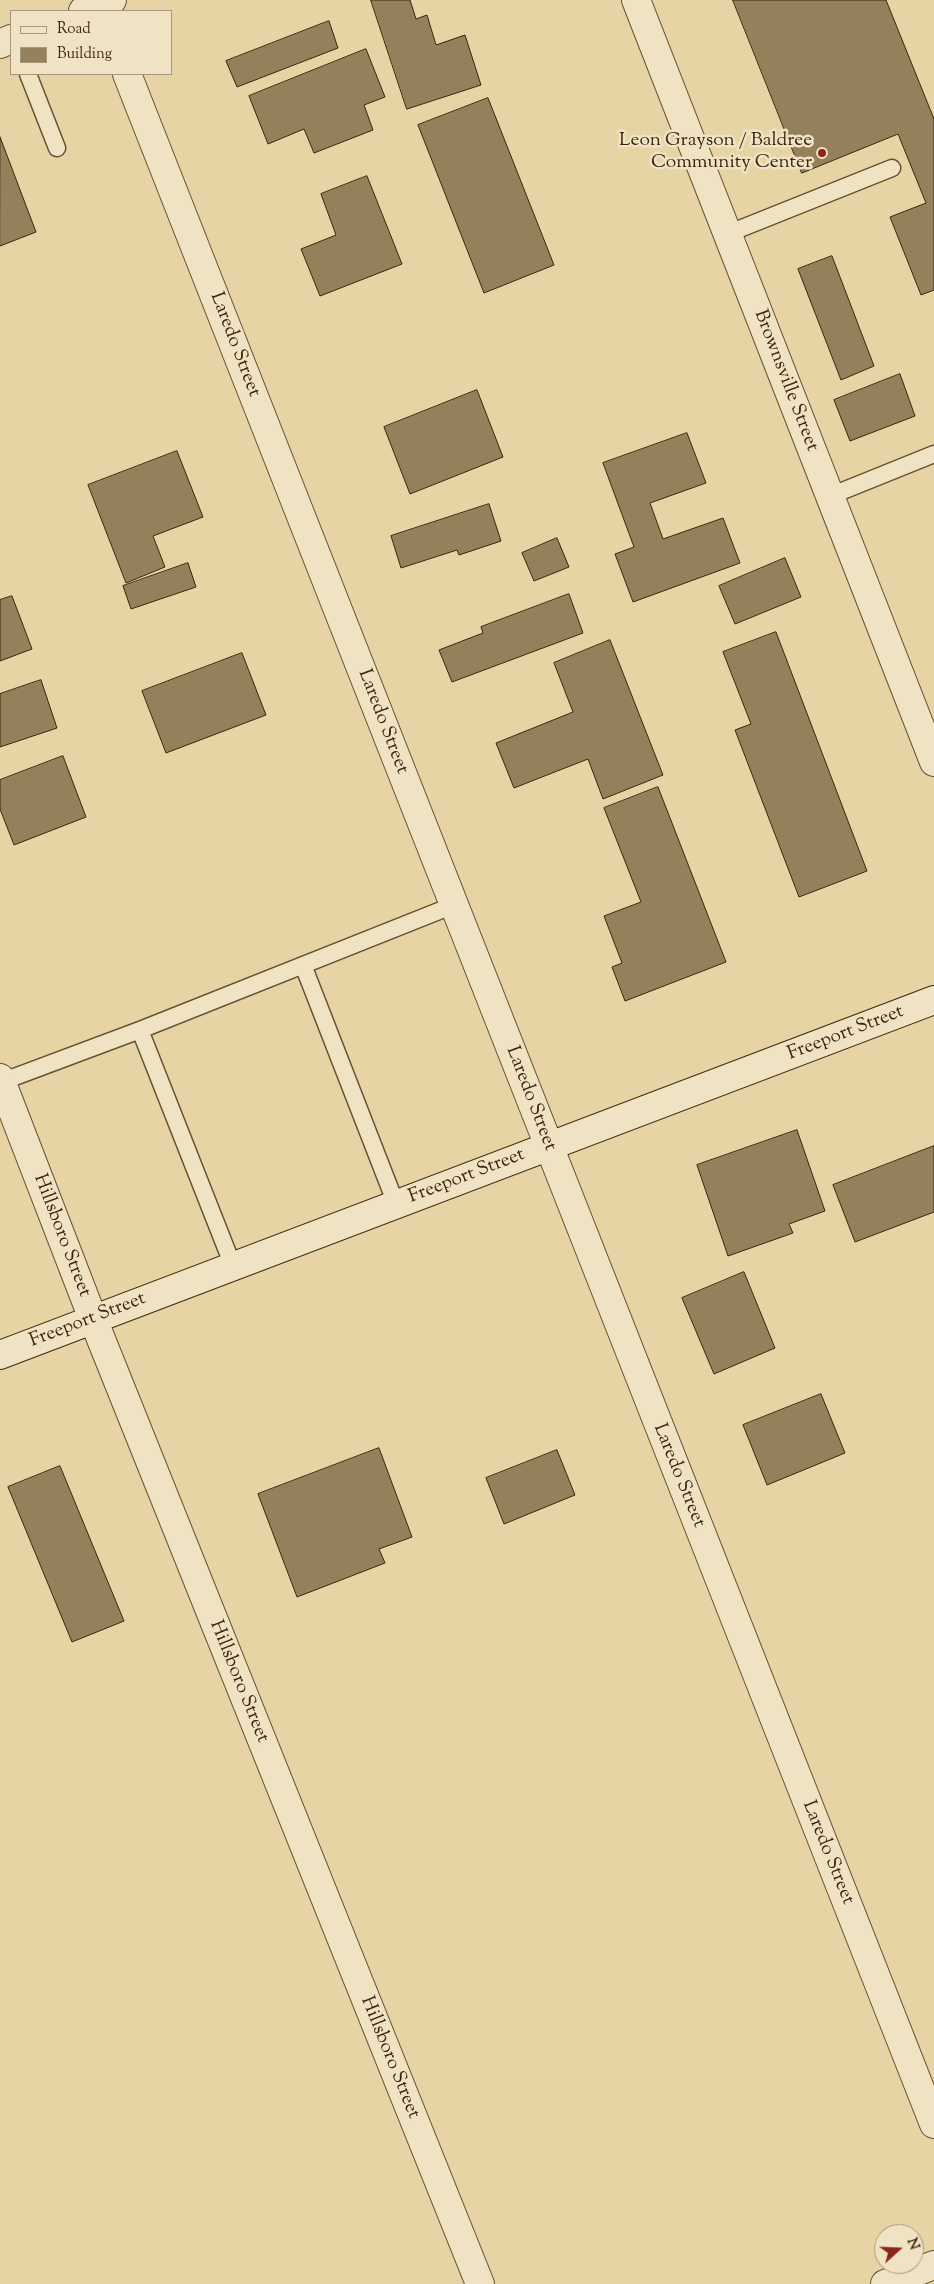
<!DOCTYPE html>
<style>
body{margin:0}
#map{position:relative;width:934px;height:2284px;overflow:hidden;background:#e7d4a4;font-family:"Sorts Mill Goudy",serif}
canvas{display:block}
.legend{position:absolute;left:10px;top:10px;width:162px;height:65px;box-sizing:border-box;background:#efe3c4;border:1px solid #a8977b;margin:0;padding:6px 9px;list-style:none;font-size:15px;color:#3d240d}
.legend li{display:flex;align-items:center;gap:10px;height:25px}
.legend b{width:25px;border:1px solid #a8977b}
.north{position:absolute;left:874px;top:2224px;width:50px;height:50px;box-sizing:border-box;background:#efe3c4;border:1px solid #a8977b;border-radius:50%;rotate:70deg;font-size:14px;font-weight:700;line-height:20px;text-align:center;color:#3d240d}
.north::after{content:'';display:block;margin:auto;width:18px;height:22px;background:#8f2418;clip-path:polygon(50% 0,100% 100%,50% 72%,0 100%)}
</style>
<div id="map">
<canvas width="934" height="2284"></canvas>
<ul class="legend">
<li><b style="height:6px;background:#efe3c4"></b>Road</li>
<li><b style="height:14px;background:#95805c"></b>Building</li>
</ul>
<div class="north">N</div>
</div>
<script>
const ctx = document.querySelector('canvas').getContext('2d');
ctx.lineJoin = 'round';
function fillPath(path, color) { ctx.fillStyle = color; ctx.fill(path, 'evenodd'); }
function trace(path, color, width, dash) { ctx.strokeStyle = color; ctx.lineWidth = width; ctx.lineCap = dash ? 'butt' : 'round'; ctx.setLineDash(dash || []); ctx.stroke(path); }
function drawText(font, color, halo, rows, align = 'center') {
  ctx.font = font + ' "Sorts Mill Goudy",serif'; ctx.lineWidth = 5; ctx.setLineDash([]); ctx.textBaseline = 'middle'; ctx.strokeStyle = halo; ctx.fillStyle = color; for (const [text, x, y, turn = 0] of rows) {
    ctx.save(); ctx.translate(x, y); ctx.rotate((+turn || 0) * Math.PI / 180); ctx.textAlign = isNaN(turn) ? turn : align; if (halo) ctx.strokeText(text, 0, 0); ctx.fillText(text, 0, 0); ctx.restore();
  }
}
const building = new Path2D(`
 M371,0H410L416,19L427,15L436,45L465,35L481,85L407,109Z
 M733,0H886L934,119V290L921,295L890,217L926,203L898,134L802,173Z
 M329,21L338,48L237,87L226,61Z
 M366,49L385,97L364,105L373,130L314,153L304,129L268,144L249,96Z
 M488,98L554,265L484,293L418,125Z
 M0,137L36,232L0,246Z
 M367,176L402,264L320,296L301,249L336,235L321,194Z
 M832,256L874,366L841,380L798,269Z
 M900,374L915,416L850,441L834,400Z
 M477,390L503,457L410,494L384,427Z
 M687,433L706,483L650,503L663,539L723,518L740,563L633,602L615,554L634,547L603,463Z
 M177,451L203,517L153,536L165,567L126,583L88,485Z
 M489,504L501,541L459,555L457,550L401,568L391,536Z
 M557,538L569,567L534,581L522,553Z
 M785,558L801,597L735,624L719,586Z
 M188,563L196,587L131,609L123,586Z
 M569,594L583,633L452,682L439,650L483,633L481,627Z
 M12,596L32,649L0,661V600Z
 M776,632L867,871L799,897L735,730L751,724L723,652Z
 M610,640L663,775L603,799L588,759L514,788L496,743L573,712L554,663Z
 M242,653L266,715L166,753L142,691Z
 M41,680L57,728L0,747V694Z
 M63,756L86,817L14,845L0,809V780Z
 M658,787L726,962L625,1001L612,967L622,963L604,916L641,902L604,808Z
 M797,1130L825,1211L789,1224L793,1233L728,1256L697,1165Z
 M934,1146V1212L855,1242L833,1185Z
 M744,1272L775,1348L714,1374L682,1298Z
 M821,1394L845,1453L767,1485L743,1425Z
 M379,1448L412,1537L379,1549L385,1563L297,1597L258,1494Z
 M557,1450L575,1495L504,1524L486,1478Z
 M60,1466L124,1621L72,1642L8,1487Z`);
const lane = new Path2D(`
 M28,74L57,148
 M727,234L892,168
 M830,496L934,454
 M303,965L396,1204
 M140,1030L233,1266
 M1,1082L140,1030L454,905`);
const street = new Path2D(`
 M636,0L934,762
 M83,11L112,0
 M0,44L11,39
 M127,74L934,2124
 M0,1078L93,1319L480,2284
 M885,2284L934,2265`);
const secondary = new Path2D(`
 M0,1355L934,1000`);
const markers = [
 [822,153,5,"#8f2418"]
];
const poiNames = [
 ["Leon Grayson / Baldree",812,142],
 ["Community Center",812,164]
];
const streetNames = [
 ["Laredo Street",234,345,69],
 ["Brownsville Street",785,381,69],
 ["Laredo Street",382,722,69],
 ["Freeport Street",846,1034,-21],
 ["Laredo Street",530,1099,69],
 ["Freeport Street",467,1177,-21],
 ["Hillsboro Street",61,1236,69],
 ["Freeport Street",88,1321,-21],
 ["Laredo Street",678,1476,68],
 ["Hillsboro Street",238,1682,68],
 ["Laredo Street",827,1853,68],
 ["Hillsboro Street",389,2058,68]
];
fillPath(building, '#95805c');
trace(building, '#3d240d', 1);
trace(lane, '#685033', 19);
trace(street, '#685033', 30);
trace(secondary, '#3d240d', 30);
trace(lane, '#efe3c4', 16);
trace(street, '#efe3c4', 28);
trace(secondary, '#efe3c4', 28);
for (const [x, y, r, color] of markers) { const dot = new Path2D(); dot.arc(x, y, r, 0, 2 * Math.PI); ctx.fillStyle = color; ctx.fill(dot); trace(dot, '#efe3c4', 2); }
drawText('19px', '#3d240d', '#efe3c4', poiNames, 'right');
drawText('19px', '#3d240d', '#efe3c4', streetNames);
</script>
